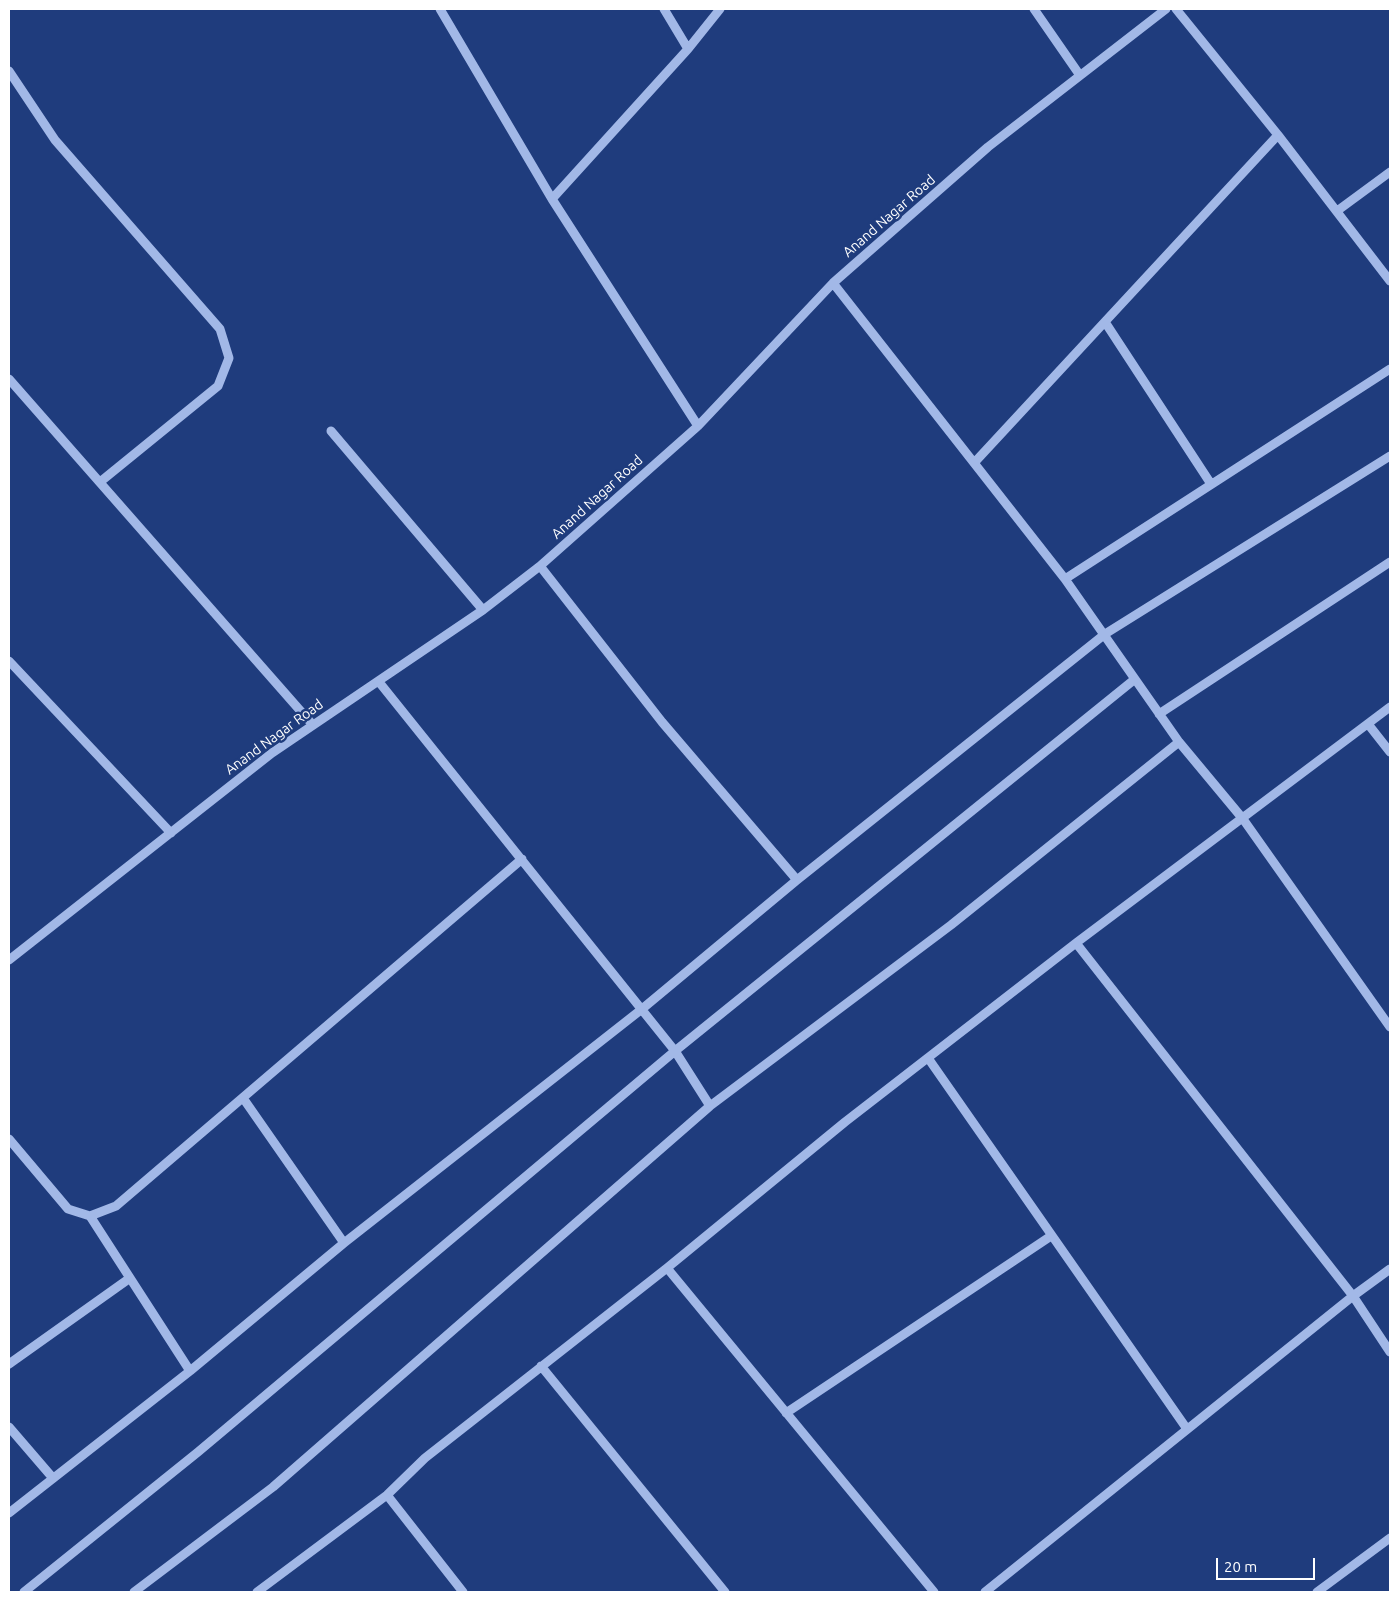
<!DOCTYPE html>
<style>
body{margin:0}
#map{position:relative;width:1399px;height:1601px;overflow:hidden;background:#1f3c7d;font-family:Ubuntu,sans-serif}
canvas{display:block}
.frame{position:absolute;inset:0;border:10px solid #fff;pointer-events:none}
.scale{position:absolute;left:1216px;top:1558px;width:99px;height:22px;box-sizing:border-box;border:2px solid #fff;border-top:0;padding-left:6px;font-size:15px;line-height:18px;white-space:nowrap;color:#fff;-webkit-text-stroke:4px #1f3c7d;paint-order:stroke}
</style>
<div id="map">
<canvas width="1399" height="1601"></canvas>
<div class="frame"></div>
<div class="scale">20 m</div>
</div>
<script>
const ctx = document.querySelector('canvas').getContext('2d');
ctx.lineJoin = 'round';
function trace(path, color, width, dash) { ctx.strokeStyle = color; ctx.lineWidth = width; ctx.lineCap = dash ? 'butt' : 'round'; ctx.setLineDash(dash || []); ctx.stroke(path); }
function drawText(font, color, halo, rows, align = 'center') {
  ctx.font = font + ' Ubuntu,sans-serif'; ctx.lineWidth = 5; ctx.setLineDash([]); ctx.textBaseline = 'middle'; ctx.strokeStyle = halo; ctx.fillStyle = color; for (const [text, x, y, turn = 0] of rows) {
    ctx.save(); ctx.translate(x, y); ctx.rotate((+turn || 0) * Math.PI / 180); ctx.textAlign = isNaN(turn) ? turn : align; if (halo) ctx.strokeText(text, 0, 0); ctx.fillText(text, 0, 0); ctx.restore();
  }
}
const minor = new Path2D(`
 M440,9L552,199L698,426
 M664,9L688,49
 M1034,9L1079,74
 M1176,9L1278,135L1390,281
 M9,71L55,140L220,329L229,358L218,386L100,482
 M552,199L688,49L720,9
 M1337,211L1390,172
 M833,283L1065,579L1179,742L1243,819L1390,1027
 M1105,322L1211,484
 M9,379L312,724
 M331,431L483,610
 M974,463L1278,135
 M540,566L662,722L797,880
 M1065,579L1390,369
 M9,661L171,833
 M379,682L675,1051L710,1106
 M1159,714L1390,562
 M1368,724L1390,752
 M1076,943L1353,1296L1390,1352
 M9,960L272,753L483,610L540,566L698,426L833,283L988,147L1166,9
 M928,1058L1187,1429
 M243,1098L344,1243
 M9,1139L68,1209L90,1216L116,1206L522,859
 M90,1216L190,1371
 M667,1268L934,1592
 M9,1364L130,1278
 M541,1366L725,1592
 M786,1413L1051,1236
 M9,1427L52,1477
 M387,1495L463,1592
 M9,1513L190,1371L344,1243L642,1009L797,880L1105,634L1390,456
 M24,1592L198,1452L675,1051L1135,679
 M134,1592L273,1487L710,1106L951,925L1179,742
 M257,1592L387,1495L425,1458L667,1268L845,1122L1076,943L1390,707
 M985,1592L1353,1296L1390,1269
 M1317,1592L1390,1538`);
const streetNames = [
 ["Anand Nagar Road",889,216,-41],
 ["Anand Nagar Road",597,497,-42],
 ["Anand Nagar Road",274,737,-36]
];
trace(minor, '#a2b8e7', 9);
drawText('14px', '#fff', '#1f3c7d', streetNames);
</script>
